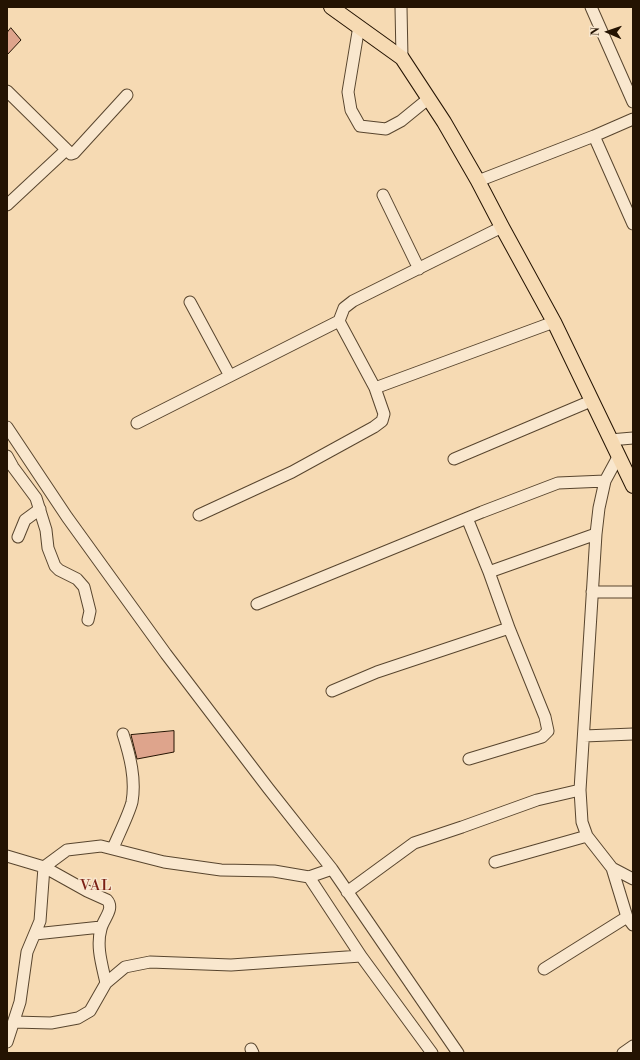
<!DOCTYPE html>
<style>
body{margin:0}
#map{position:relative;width:640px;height:1060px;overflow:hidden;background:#f6dab3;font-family:"Libre Bodoni",serif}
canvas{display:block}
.frame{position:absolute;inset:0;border:8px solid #241302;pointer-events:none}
.north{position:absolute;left:588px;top:12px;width:40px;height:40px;-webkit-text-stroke:3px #f9e7ce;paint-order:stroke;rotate:272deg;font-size:11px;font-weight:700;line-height:16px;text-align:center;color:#241302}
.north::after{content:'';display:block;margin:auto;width:14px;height:18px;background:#241302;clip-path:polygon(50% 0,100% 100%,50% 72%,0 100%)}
</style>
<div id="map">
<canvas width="640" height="1060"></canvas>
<div class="frame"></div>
<div class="north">N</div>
</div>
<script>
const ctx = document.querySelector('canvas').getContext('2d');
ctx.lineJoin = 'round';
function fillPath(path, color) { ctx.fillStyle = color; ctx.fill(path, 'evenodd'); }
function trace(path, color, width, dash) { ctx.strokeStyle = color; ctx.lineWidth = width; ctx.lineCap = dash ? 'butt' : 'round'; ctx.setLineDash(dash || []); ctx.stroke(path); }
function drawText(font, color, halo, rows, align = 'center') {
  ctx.font = font + ' "Libre Bodoni",serif'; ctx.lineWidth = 3; ctx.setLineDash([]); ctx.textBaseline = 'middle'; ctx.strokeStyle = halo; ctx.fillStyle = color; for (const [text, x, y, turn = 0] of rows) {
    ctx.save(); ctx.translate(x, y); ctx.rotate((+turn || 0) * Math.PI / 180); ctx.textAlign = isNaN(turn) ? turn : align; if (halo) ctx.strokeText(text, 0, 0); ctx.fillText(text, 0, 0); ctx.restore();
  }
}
const building = new Path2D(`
 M11,28L21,40L7,55V33Z
 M174,731V752L137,759L131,735Z`);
const minor = new Path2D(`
 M401,7L402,58
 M591,7L633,102
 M359,26L348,92L351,110L360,126L386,129L401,121L428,99
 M7,91L71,154L74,153L127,95
 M594,136L633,224
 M478,181L594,136L633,119
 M383,195L419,269
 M7,205L66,150
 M190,302L230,376
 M339,321L375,388L554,322
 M137,423L339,321L344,308L353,301L502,227
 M7,427L67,517L166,654L268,788L332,869L458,1053
 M610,440L633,438
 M7,456L13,467L36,498L46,530L48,548L55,566L59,570L77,579L84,587L90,611L88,620
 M618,457L605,481L599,508L596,534L580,790L582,822L587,836L612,868L633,879
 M454,459L591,401
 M199,515L292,472L374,427L382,421L384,414L375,388
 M467,518L489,572
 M18,537L25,520L40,509
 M592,592H633
 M257,604L482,512L558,483L605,481
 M332,691L377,672L509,628L489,572L596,534
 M584,736L633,734
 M469,759L542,737L548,731L545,717L509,628
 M113,848C118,836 129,814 132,802C136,779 130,756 123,734
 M7,856L44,867L87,891L107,900C115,909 103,919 101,929C96,946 102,965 106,983
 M495,862L587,836
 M612,868L627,917L633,925
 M347,892L414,843L462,827L537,800L580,790
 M35,934L101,927
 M361,956L432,1053
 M544,969L627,917
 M14,1022L51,1023L78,1018L90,1011L106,983L125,967L150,962L231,965L361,956L309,877
 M7,1042L20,1002L27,952L40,921L44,867L67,850L101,846L164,862L221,870L274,871L309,877L332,869
 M251,1049L253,1053
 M623,1053L633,1046`);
const major = new Path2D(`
 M331,7L402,58L444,122L478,181L502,227L554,322L633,486`);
const quarterNames = [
 ["VAL",96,886]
];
fillPath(building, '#dea48c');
trace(building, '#241302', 1);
trace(minor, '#58452e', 13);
trace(major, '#241302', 16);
trace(minor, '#f9e7ce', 11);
trace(major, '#f6dab3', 14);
ctx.letterSpacing = '1px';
drawText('15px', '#7a1f14', '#f9e7ce', quarterNames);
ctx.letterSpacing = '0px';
</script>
